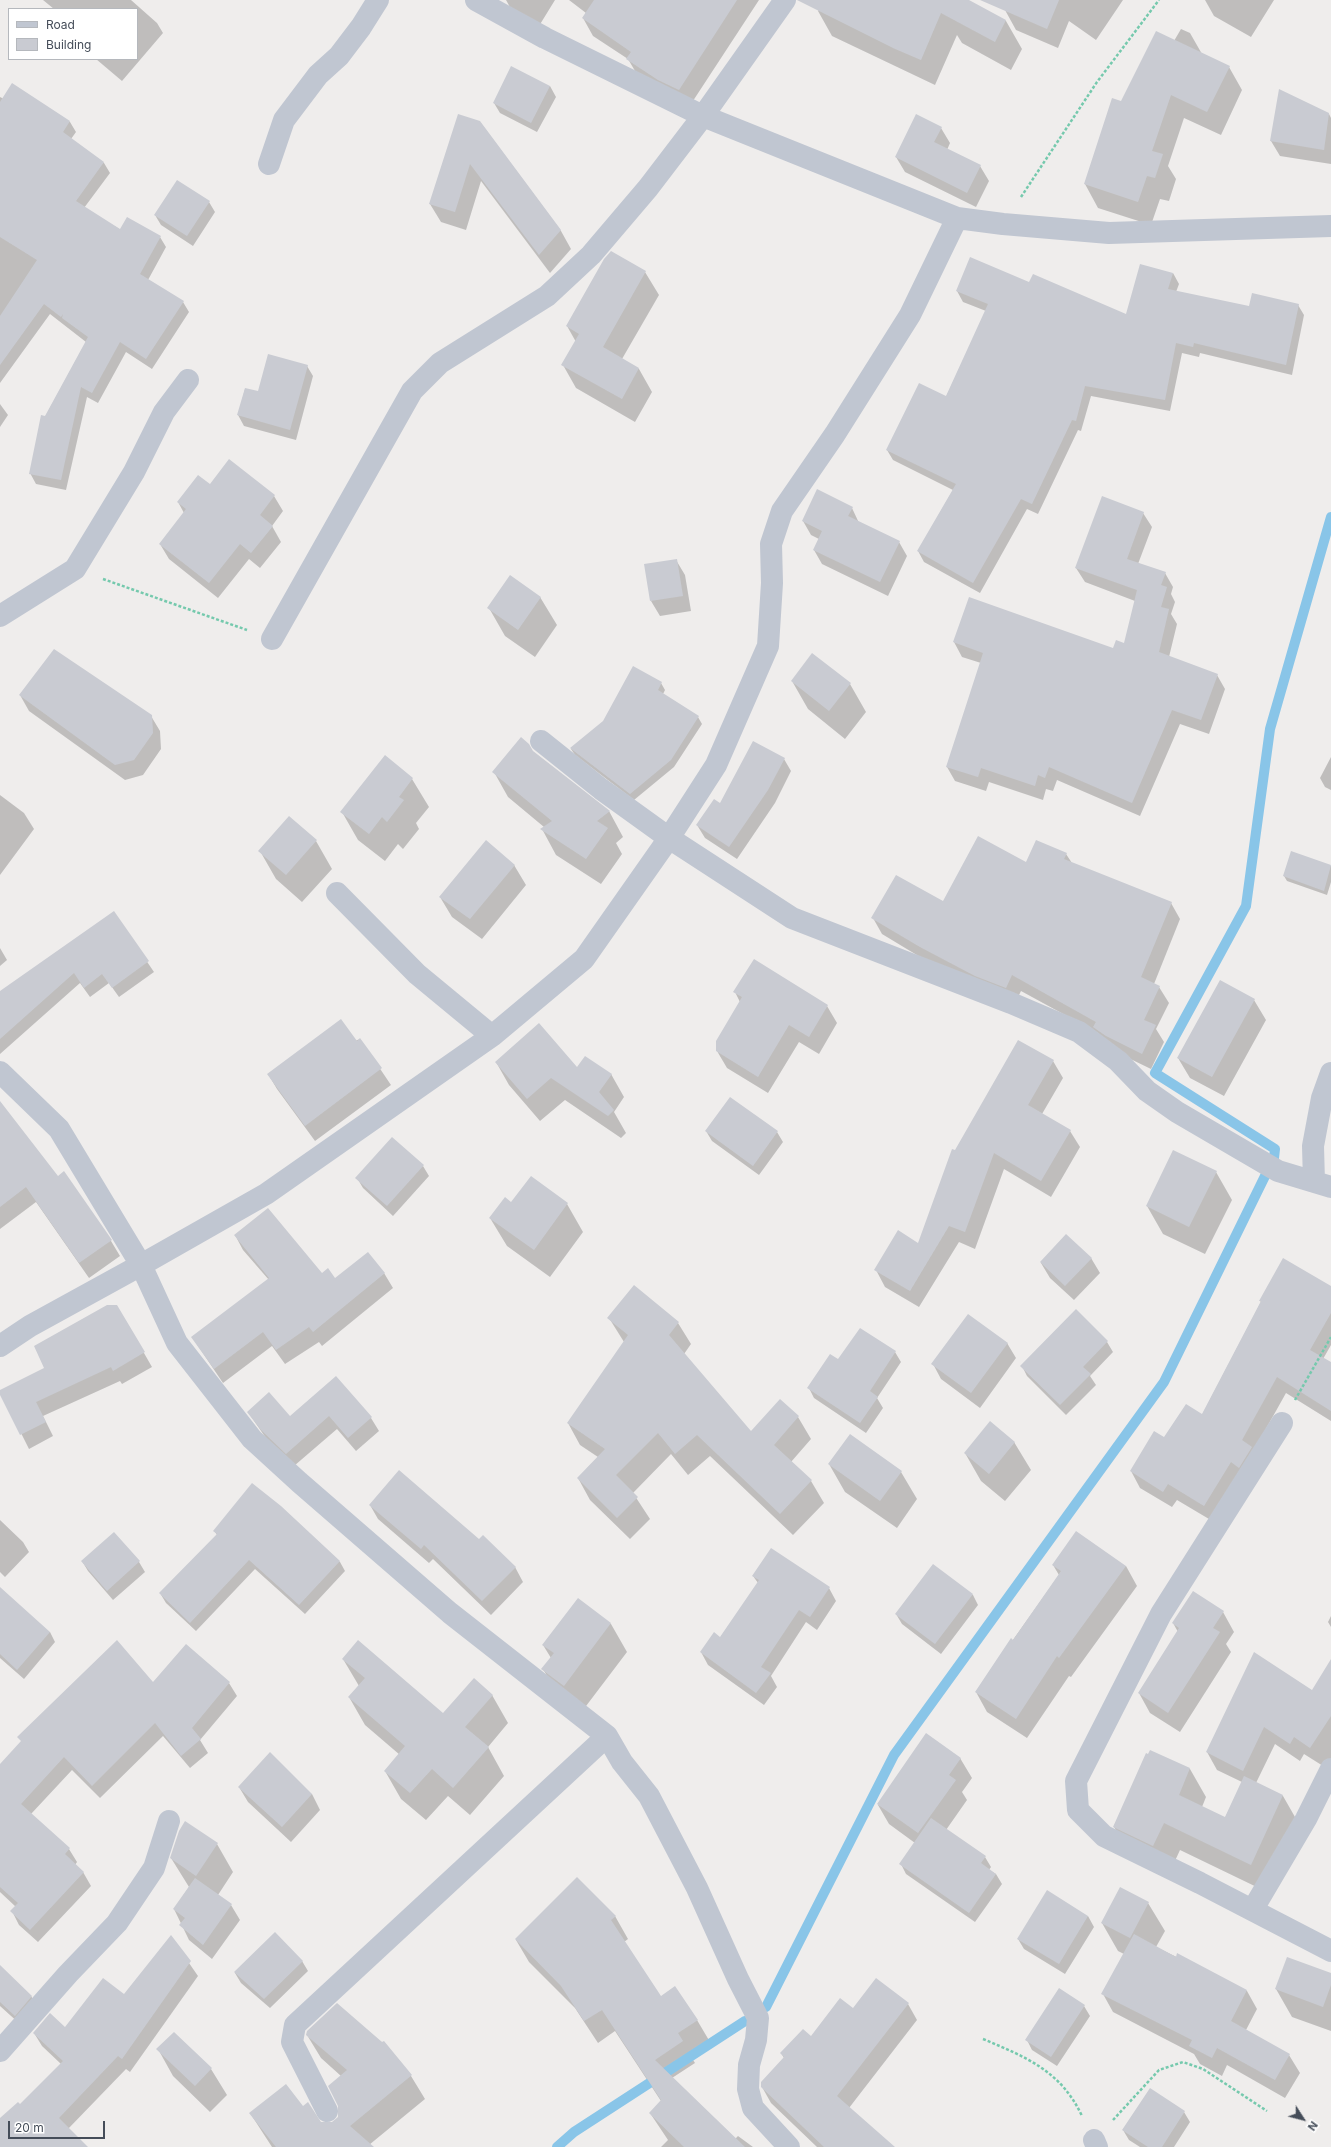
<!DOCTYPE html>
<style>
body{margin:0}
#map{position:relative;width:1331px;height:2147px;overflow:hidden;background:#efedec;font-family:Inter,sans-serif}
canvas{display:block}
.legend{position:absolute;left:8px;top:8px;width:130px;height:52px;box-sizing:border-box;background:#fff;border:1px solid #b5b8bd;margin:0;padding:5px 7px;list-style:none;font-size:12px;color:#454d59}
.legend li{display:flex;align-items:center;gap:8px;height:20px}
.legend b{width:20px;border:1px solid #b5b8bd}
.north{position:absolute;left:1283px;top:2099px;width:40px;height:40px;-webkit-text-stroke:3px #fff;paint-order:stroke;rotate:126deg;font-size:11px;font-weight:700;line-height:16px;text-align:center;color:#454d59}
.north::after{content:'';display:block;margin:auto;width:14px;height:18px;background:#454d59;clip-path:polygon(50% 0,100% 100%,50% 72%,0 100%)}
.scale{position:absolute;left:8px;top:2121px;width:97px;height:18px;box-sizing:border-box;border:2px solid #454d59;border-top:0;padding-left:5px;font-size:12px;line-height:14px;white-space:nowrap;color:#454d59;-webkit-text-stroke:3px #fff;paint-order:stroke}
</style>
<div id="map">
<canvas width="1331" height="2147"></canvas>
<ul class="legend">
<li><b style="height:5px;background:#c0c6d1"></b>Road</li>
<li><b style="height:11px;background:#c9cbd2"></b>Building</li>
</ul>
<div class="north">N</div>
<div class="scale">20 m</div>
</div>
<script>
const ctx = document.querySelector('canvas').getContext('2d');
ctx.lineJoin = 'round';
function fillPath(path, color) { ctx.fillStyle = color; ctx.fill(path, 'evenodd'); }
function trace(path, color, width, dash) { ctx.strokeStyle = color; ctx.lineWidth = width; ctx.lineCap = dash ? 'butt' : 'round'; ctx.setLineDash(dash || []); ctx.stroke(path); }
const shadow = new Path2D(`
 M43,0H131L157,23L163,33L122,81L96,59H137V9H54Z
 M506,0H555L539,26L511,9Z
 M569,0H759L689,107L638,76L628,59L593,36L583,18L586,13Z
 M823,0H967L1006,21L1022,49L1011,70L962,43L957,35L935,85L832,36L818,11Z
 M1010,0H1123L1096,40L1069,21L1058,48L1016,30L1005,10Z
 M1205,0H1274L1251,37L1214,16Z
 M1181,29L1190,33L1202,54L1229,67L1242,90L1221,135L1184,118L1168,166L1176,179L1169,201L1160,199L1151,225L1098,208L1085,184L1113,145Z
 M12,84L70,122L76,132L71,139L104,163L110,173L84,208L121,230L160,237L166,247L148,280L183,302L189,312L152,369L126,352L98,403L87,397L66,490L36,484L30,473L45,417L86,342L50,314L0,383V97L4,99Z
 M550,86L556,97L537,132L500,113L494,103Z
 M1329,114L1331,118V164L1280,156L1271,141Z
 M480,122L561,231L571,249L550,273L481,181L466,230L441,222L430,204Z
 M941,128L950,143L947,150L980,166L989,181L976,207L905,172L896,157Z
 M209,202L215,212L193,246L161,225L155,215Z
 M645,272L659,295L622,359L639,369L652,392L635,422L576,388L563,365L576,342L567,326Z
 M1173,273L1179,284L1176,292L1250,307L1298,305L1304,315L1292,375L1200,353L1199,357L1182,353L1170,411L1091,396L1081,431L1078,430L1038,514L1027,509L980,593L924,562L918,551L953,490L893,460L887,450L946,397L986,311L963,302L957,291L1030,283L1127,315Z
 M307,366L313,376L296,440L244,426L238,415L245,389L259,393Z
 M0,404L8,415L0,427Z
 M229,461L274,496L283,511L272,526L281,542L260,568L249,559L218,598L169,559L160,544L184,513L178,502L210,485Z
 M852,508L859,523L899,542L907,556L888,596L822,564L814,550L819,539L811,535L803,521Z
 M1143,513L1152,527L1138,564L1165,573L1173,587L1171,594L1175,602L1171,614L1177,624L1169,657L1217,675L1225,689L1209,734L1180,724L1140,816L1057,780L1053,791L1046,789L1043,800L989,782L986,791L955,781L947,767L981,663L962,657L954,642L1113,650L1125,644L1135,601L1085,582L1076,568Z
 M676,560L685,575L691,611L660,616L651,601Z
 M540,597L557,625L535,657L505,636L489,608Z
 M633,668L661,683L665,690L663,694L698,717L702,724L674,767L634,800L575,755L571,749L604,721Z
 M792,681L850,684L866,712L845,739L808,709Z
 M20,695L151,716L160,731L161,749L143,775L125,780L29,711Z
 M532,751L609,811L623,837L616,843L622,854L601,884L556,855L542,829L544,827L508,797L494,772Z
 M385,757L412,779L429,807L416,823L419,829L403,849L398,844L385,861L358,840L342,812Z
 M1331,757V790L1325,787L1320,778Z
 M784,759L791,771L775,803L737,859L705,838L697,825L721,805Z
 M0,795L24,813L34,829L0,875Z
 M316,841L332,869L302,902L276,879L260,851Z
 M1292,853L1331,866V882L1327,895L1287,881L1284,876Z
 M1066,854L1072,863L1171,903L1180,919L1154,984L1159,987L1169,1003L1156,1029L1164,1042L1151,1069L1116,1052L1098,1033L1021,991L1015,1003L930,963L882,934L873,918L943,903L1027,863Z
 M514,865L526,885L482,939L452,917L440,897Z
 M114,913L154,972L119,997L109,983L90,997L80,983L0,1054V993Z
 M0,948L7,960L0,966Z
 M735,992L827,1006L837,1023L819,1054L799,1042L768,1093L727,1068L717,1051L740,1002Z
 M1254,1000L1266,1020L1224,1096L1190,1078L1178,1058Z
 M360,1039L391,1085L315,1141L277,1089L268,1074Z
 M1053,1061L1063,1078L1042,1114L1070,1131L1080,1147L1051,1197L1004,1169L975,1249L959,1242L919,1307L885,1287L876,1270L919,1244L956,1151Z
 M496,1062L577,1069L611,1074L624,1097L614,1112L626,1133L621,1138L565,1100L540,1121L509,1085Z
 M0,1102L57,1177L111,1241L120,1256L89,1278L36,1202L0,1229Z
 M706,1131L777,1132L783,1142L759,1175L712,1141Z
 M423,1166L429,1176L393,1216L363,1188L357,1178Z
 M1216,1172L1232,1200L1205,1254L1163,1234L1147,1206Z
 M567,1204L583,1232L550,1277L507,1246L490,1218Z
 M235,1235L335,1279L384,1273L393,1288L322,1346L319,1342L285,1364L272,1346L223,1383L192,1337L269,1280L243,1250Z
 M1091,1258L1100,1273L1074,1300L1050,1278L1041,1263Z
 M1331,1287V1345L1323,1359L1331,1364V1421L1286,1393L1214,1522L1177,1500L1172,1507L1140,1488L1131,1471L1164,1439L1202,1415L1261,1302L1260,1301Z
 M117,1306L152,1367L122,1384L120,1381L43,1416L53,1436L29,1449L0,1391L46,1368Z
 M1076,1311L1107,1342L1113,1352L1090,1376L1096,1385L1066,1415L1027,1376L1022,1366Z
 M609,1318L678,1323L691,1344L684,1354L751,1433L780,1400L798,1417L811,1439L791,1462L811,1481L824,1503L793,1535L710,1456L688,1475L671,1454L633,1493L650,1519L630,1539L590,1500L578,1478L598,1457L580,1445L568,1423L624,1342Z
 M1007,1343L1016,1358L980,1408L941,1379L933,1364Z
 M895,1352L901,1362L877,1398L883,1408L866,1433L814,1398L809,1388L838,1361Z
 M336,1377L371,1418L379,1431L356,1451L337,1429L294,1466L270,1444L248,1412L290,1418Z
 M1014,1442L1031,1470L1005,1501L981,1481L965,1453Z
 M829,1464L901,1472L917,1499L897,1528L845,1492Z
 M370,1505L479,1540L515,1567L523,1582L491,1615L433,1559L429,1563L378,1519Z
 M280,1507L340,1562L345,1571L305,1614L255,1569L196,1631L166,1603L160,1593L217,1535L215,1532Z
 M0,1520L23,1542L29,1552L5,1577L0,1572Z
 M114,1533L139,1562L145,1572L113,1600L88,1571L82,1561Z
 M933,1565L973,1595L978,1605L941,1654L902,1624L896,1614Z
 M1053,1565L1126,1566L1137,1586L1071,1677L1069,1676L1027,1738L987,1712L976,1692L1059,1575Z
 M753,1576L829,1588L836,1601L817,1630L806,1622L771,1676L777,1687L764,1705L708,1665L701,1652L720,1638L758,1583Z
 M578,1599L611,1624L627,1652L580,1714L559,1697L543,1669L551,1658L543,1645Z
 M1223,1612L1234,1632L1226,1644L1231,1652L1180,1732L1150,1713L1139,1693L1178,1632L1173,1623Z
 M1331,1616V1627L1328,1622Z
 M0,1631L50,1632L55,1642L24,1679L0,1658Z
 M343,1659L443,1715L492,1695L508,1723L488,1747L504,1776L470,1815L448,1796L426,1820L401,1799L385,1771L400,1755L365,1725L349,1697L359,1686Z
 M229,1683L237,1696L200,1740L208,1753L190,1768L163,1736L100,1798L72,1770L31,1814L69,1849L77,1862L75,1865L83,1872L91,1886L38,1942L19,1925L12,1911L16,1907L0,1892V1766L22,1742L19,1737L153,1684Z
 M1331,1689V1771L1304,1754L1300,1761L1275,1744L1256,1783L1283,1796L1299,1824L1267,1892L1180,1850L1169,1874L1131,1855L1114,1827L1150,1752L1190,1769L1206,1797L1202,1807L1225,1818L1242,1782L1217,1770L1207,1752L1313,1691Z
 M960,1758L972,1778L962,1792L967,1800L946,1830L985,1857L991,1867L989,1870L996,1874L1002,1884L975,1922L906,1874L901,1864L915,1843L889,1824L878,1805Z
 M239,1787L312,1794L320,1810L291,1842L248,1802Z
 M217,1844L233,1872L218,1895L231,1905L240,1920L212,1959L189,1940L174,1909L189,1887L171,1858Z
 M1148,1903L1165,1931L1156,1947L1247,1991L1257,2009L1246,2030L1289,2055L1300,2073L1285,2098L1227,2065L1222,2076L1200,2064L1194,2054L1113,2012L1103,1994L1124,1954L1118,1951L1102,1923Z
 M615,1916L628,1939L624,1942L660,1997L697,2020L710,2042L690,2055L695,2063L672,2078L735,2139L738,2136L753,2147H661L668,2140L650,2113L661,2101L615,2031L598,2043L575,2008L529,1962L516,1940Z
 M1088,1916L1094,1927L1065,1974L1024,1949L1018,1939Z
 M171,1937L198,1976L130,2072L126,2069L68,2129L86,2147H0V2119L20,2106L61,2064L42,2046L34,2033L65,2029L124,1996Z
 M302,1961L308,1971L270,2008L241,1983L235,1973Z
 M1331,1974V2031L1292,2017L1276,1989Z
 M0,1984L31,1996L37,2006L21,2025L0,2006Z
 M908,2004L917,2020L849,2108L893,2147H817L771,2103L762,2087L784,2058L781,2053L811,2037L853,2009Z
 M1084,2006L1090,2016L1057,2066L1032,2050L1027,2040Z
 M307,2035L383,2042L411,2076L425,2099L369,2145L370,2147H272L250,2113L303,2108L319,2122L327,2125L338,2119L341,2076L321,2058Z
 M158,2049L211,2069L227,2095L210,2112L173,2076Z
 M1184,2112L1190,2122L1174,2147H1140L1129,2140L1123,2130Z`);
const stream = new Path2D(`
 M1274,1158L1275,1149L1155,1073L1246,906L1270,729L1331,517
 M766,2007L894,1755L1164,1382L1266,1174
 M557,2147L574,2132L745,2021`);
const building = new Path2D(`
 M594,0H737L679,90L658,80L626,59L631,52L582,18Z
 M797,0H969L1006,20L995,42L941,13L921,60L893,48Z
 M980,0H1059L1047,29Z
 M1156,31L1230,66L1207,112L1171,95L1152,151L1163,154L1155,178L1147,176L1138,202L1084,184L1112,98L1121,101Z
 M511,66L550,86L531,123L493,103Z
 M12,83L70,121L63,132L104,162L76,201L120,229L127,217L161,236L140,274L184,301L146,359L120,342L92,393L81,387L61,480L29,474L41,415L45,416L88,337L62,318L63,314L61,317L44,304L0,365V316L37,260L0,237V102Z
 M1279,89L1329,113L1324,150L1270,141Z
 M458,114L480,121L561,230L539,255L470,164L455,212L429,204Z
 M916,114L942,127L934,142L981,165L967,193L895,157Z
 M177,180L210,201L187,236L154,215Z
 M611,251L646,271L603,347L639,368L622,399L561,365L579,334L566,326L604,259Z
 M970,257L1029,282L1033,274L1126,314L1140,264L1173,273L1168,289L1249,306L1252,293L1299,304L1286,365L1194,343L1193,347L1176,343L1165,400L1085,386L1076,421L1072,420L1032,504L1021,499L973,583L917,551L956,484L886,450L919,383L946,396L988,304L956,291Z
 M268,354L308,365L290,430L237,415L245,388L258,391Z
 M229,459L275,495L260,515L273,526L251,553L240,544L209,583L159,544L186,509L177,502L198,475L210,484Z
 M817,489L853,507L848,516L900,541L880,582L813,550L822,531L802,521Z
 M1102,496L1144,512L1127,559L1166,572L1161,585L1167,587L1161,607L1169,609L1159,652L1218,674L1201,720L1172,710L1132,803L1049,767L1045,778L1038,775L1035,786L981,768L978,777L946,767L983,653L953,642L969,597L1113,648L1116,640L1124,643L1137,590L1075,568Z
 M677,559L683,596L650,601L644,564Z
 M510,575L541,597L518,630L487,608Z
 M54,649L152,715L153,733L134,760L115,765L19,695Z
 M812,653L851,683L829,711L791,681Z
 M633,666L662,682L658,690L699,716L671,760L630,794L570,748L603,721Z
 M521,737L529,744L533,751L610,811L597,821L608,828L586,859L540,829L552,821L492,772Z
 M753,741L785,758L768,790L729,847L696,825L714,799L720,803Z
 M385,755L413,778L399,797L404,800L387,822L382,817L369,834L340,812Z
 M289,816L317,840L286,875L258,851Z
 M978,836L1026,862L1036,840L1067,853L1064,859L1172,902L1141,977L1160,986L1144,1020L1156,1025L1142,1054L1106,1036L1093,1027L1096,1022L1012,975L1006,988L975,976L920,947L871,918L896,875L943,901Z
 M486,840L515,865L470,919L439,897Z
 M1291,851L1331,865L1324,891L1283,876Z
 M114,911L149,961L112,988L102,974L84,988L74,973L0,1039V991Z
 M754,959L828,1005L809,1037L789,1025L758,1077L716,1051V1041L742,997L733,992Z
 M1220,980L1255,999L1212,1077L1177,1058Z
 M341,1019L357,1041L360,1038L382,1068L305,1126L267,1074Z
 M539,1023L577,1067L585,1056L612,1074L599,1092L614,1110L608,1116L551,1078L527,1099L495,1062Z
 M1018,1040L1054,1060L1028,1105L1071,1130L1041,1181L994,1153L965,1232L949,1226L910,1291L874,1270L898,1230L918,1243L952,1149L955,1150Z
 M730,1097L778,1131L753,1166L705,1131Z
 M0,1101L58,1176L64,1171L112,1240L79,1263L26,1187L0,1207Z
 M392,1137L424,1165L387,1206L355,1178Z
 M1173,1150L1217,1171L1189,1227L1146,1206Z
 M531,1176L568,1203L534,1250L489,1218L505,1197L511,1202Z
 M268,1208L322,1273L328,1268L335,1278L368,1252L385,1273L313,1332L309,1327L276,1350L263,1332L214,1369L191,1337L269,1278L234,1235Z
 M1066,1234L1092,1258L1065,1286L1040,1262Z
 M1283,1258L1331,1286V1313L1310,1350L1331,1362V1411L1277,1377L1242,1440L1252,1447L1239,1468L1231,1462L1204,1506L1168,1484L1163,1492L1130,1471L1154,1431L1164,1437L1186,1404L1202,1414L1261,1301H1259Z
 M634,1285L679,1322L669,1335L751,1431L780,1399L799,1416L774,1445L812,1480L780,1514L697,1435L675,1454L658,1433L616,1475L638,1497L617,1518L577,1478L605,1449L567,1423L628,1335L607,1318Z
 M107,1305H117L145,1352L113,1371L111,1367L36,1402L46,1422L20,1435L0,1395V1390L44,1368L34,1346Z
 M1076,1309L1108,1341L1083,1367L1091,1374L1060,1405L1020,1366Z
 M968,1314L1008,1343L971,1393L931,1364Z
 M860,1328L896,1351L870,1391L878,1397L860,1423L807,1388L830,1354L838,1359Z
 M336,1376L372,1417L348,1438L329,1416L286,1454L261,1430L247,1412L269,1392L290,1416Z
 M990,1421L1015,1442L989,1474L964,1453Z
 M850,1434L902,1471L880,1501L828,1464Z
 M399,1470L479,1539L483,1535L516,1567L482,1601L424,1545L421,1549L369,1505Z
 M252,1483L281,1506L340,1561L299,1605L249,1560L190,1623L159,1593L217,1534L213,1531Z
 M1076,1531L1126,1566L1059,1658L1057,1656L1016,1719L975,1692L1011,1638L1013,1640L1061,1571L1052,1565Z
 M114,1532L140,1561L107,1591L81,1561Z
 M771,1548L830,1587L810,1617L799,1610L761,1667L771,1673L756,1693L700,1652L714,1632L720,1637L759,1580L752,1576Z
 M933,1564L973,1594L935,1644L895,1614Z
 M0,1587L50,1632L17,1670L0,1654Z
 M1193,1591L1224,1611L1213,1628L1220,1632L1168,1713L1138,1693L1179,1628L1172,1623Z
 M578,1598L611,1623L564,1686L541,1669L554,1653L542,1645Z
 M117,1640L153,1682L186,1644L230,1682L192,1728L201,1739L181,1756L155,1723L92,1786L64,1757L21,1804L70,1848L65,1854L84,1872L30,1930L10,1911L18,1903L0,1887V1764L21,1741L17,1737Z
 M358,1640L443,1713L474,1678L493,1695L465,1727L489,1747L453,1788L432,1769L410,1793L384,1771L405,1746L348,1697L365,1678L342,1659Z
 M1254,1652L1312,1690L1331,1659V1716L1310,1748L1294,1737L1290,1744L1264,1727L1243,1771L1206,1752Z
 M926,1733L961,1758L949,1775L956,1780L918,1833L877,1804Z
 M1150,1750L1190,1768L1179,1795L1225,1817L1244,1776L1283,1795L1251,1865L1164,1823L1153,1846L1113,1827L1146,1753L1148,1754Z
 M270,1752L312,1794L282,1827L238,1787Z
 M931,1818L986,1856L981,1863L996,1874L969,1913L899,1864Z
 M185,1821L218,1843L196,1876L170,1858L179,1831Z
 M577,1877L616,1916L611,1920L661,1996L675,1986L698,2020L678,2033L683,2041L655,2060L745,2147H684L649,2113L661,2100L602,2010L584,2021L561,1986L515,1939Z
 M195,1878L232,1904L203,1945L179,1925L185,1918L173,1909Z
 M1120,1887L1149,1902L1130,1938L1101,1923Z
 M1047,1890L1088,1916L1059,1964L1017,1939Z
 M275,1932L303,1961L264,1999L234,1972Z
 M1134,1934L1176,1957L1177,1953L1247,1990L1231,2021L1290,2054L1275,2080L1217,2048L1212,2058L1189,2046L1192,2040L1101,1994Z
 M171,1935L191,1961L122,2059L118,2056L59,2118L88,2147H0V2118L18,2102L20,2104L63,2061L33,2033L50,2013L65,2027L103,1978L124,1994Z
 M1287,1957L1331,1973V1985L1323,2007L1275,1989Z
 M0,1965L32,1996L15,2016L0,2002Z
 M876,1978L909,2003L837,2096L895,2147H824L761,2087V2082L784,2057L780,2053L803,2029L811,2036L840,1998L853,2008Z
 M1059,1988L1085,2005L1051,2057L1025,2040Z
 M337,2003L382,2042L384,2041L412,2075L350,2126L374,2147H276L249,2113L286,2084L303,2106L308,2102L321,2122H332L338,2117V2106L328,2086L347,2070L306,2035L307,2031Z
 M174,2032L212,2068L195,2086L156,2049Z
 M1150,2088L1185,2111L1162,2147H1148L1122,2130Z`);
const path = new Path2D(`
 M1021,197L1097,82L1159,0
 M103,579L247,630
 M1295,1400L1331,1337
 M983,2039C1026,2057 1061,2071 1082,2116
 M1113,2120L1159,2070L1183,2062L1203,2069L1267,2111`);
const minor = new Path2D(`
 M476,0L545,38L703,116L957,218L1003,224L1109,233L1331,226
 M269,164L284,120L318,75L339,56L361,27L378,0
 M0,616L75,569L134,472L164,412L188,380
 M272,639L412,391L440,363L547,296L591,255L648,188L703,116L785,0
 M541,741L601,789L669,838L792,918L1011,1003L1079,1032L1118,1061L1147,1091L1177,1112L1278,1171L1331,1187
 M337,893L417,974L492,1036
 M0,1072L59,1129L141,1265L177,1343L252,1439L299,1482L450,1613L607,1736L622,1762L649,1796L697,1888L738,1979L758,2018L756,2040L749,2065L748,2089L753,2108L789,2147
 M1314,1182L1313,1146L1322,1098L1331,1073
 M0,1346L30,1326L141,1265L266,1194L492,1036L584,959L669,838L716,765L768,646L772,583L771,544L782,511L835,434L910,315L957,218
 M1282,1423L1161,1614L1076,1781L1078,1810L1104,1836L1200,1883L1331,1951
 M1253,1909L1306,1819L1331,1769
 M0,2051L68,1974L117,1923L154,1868L169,1821
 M327,2111L292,2042L295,2025L607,1736
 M1094,2140L1097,2147`);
fillPath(shadow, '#0003');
trace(stream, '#89c5e8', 10);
fillPath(building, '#c9cbd2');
trace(path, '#75c9ad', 2.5, [3, 2]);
trace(minor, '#c0c6d1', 22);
</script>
